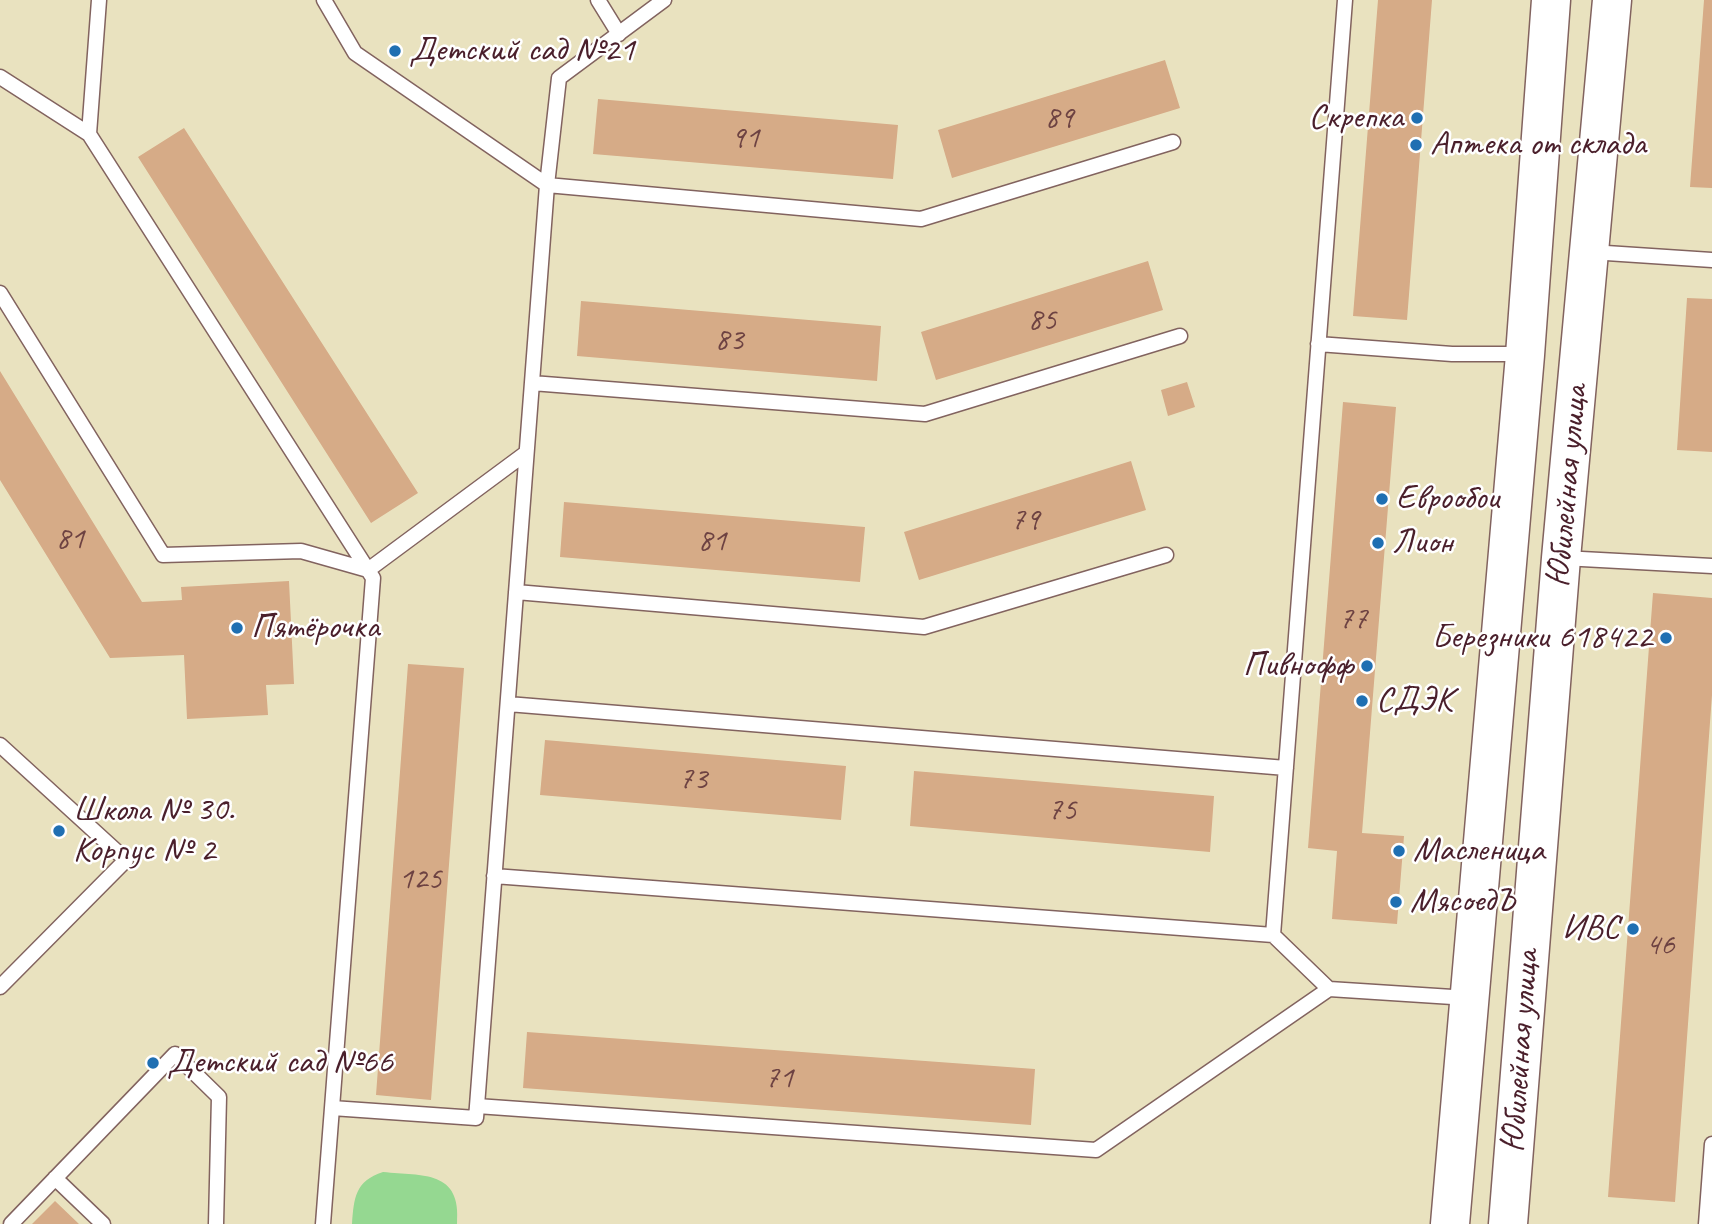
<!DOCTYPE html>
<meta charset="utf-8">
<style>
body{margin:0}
canvas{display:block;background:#e9e2bf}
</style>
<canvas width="1712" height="1224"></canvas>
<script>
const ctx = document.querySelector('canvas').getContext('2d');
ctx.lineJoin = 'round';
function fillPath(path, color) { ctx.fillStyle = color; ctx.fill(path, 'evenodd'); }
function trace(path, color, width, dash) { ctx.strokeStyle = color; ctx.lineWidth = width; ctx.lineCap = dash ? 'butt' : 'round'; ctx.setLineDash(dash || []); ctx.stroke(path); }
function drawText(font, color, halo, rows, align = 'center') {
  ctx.font = font + ' Caveat,sans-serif'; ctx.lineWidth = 5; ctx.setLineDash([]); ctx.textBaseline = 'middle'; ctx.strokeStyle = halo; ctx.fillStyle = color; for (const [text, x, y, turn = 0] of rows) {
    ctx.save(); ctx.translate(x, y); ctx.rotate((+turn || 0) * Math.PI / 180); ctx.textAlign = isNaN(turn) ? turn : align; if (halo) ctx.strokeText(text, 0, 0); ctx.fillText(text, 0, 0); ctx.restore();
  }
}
const green = new Path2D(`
 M383,1172C423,1176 462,1170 457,1224H352C354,1198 355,1181 383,1172Z`);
const building = new Path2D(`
 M1378,0H1432L1407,320L1353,316Z
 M1704,0H1712V188L1690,187Z
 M1165,60L1180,108L952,178L938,130Z
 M598,99L898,125L893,179L593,154Z
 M184,128L418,493L371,523L138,157Z
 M1148,261L1163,310L936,380L921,332Z
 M1687,298L1712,299V452L1677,450Z
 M581,301L881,326L877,381L577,356Z
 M0,371L142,602L182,600L181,587L289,581L294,684L266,685L268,715L187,719L184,655L110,658L0,480Z
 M1187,382L1195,407L1168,416L1161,390Z
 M1343,402L1396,407L1362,833L1404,836L1397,924L1332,919L1337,851L1308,848Z
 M1131,461L1146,510L919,580L904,532Z
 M564,502L865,527L860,582L560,557Z
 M1653,593L1712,598V695L1675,1202L1608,1197Z
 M408,664L464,668L431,1100L376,1095Z
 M545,740L846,766L841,820L540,795Z
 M914,771L1214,796L1210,852L910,826Z
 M527,1032L1035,1069L1031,1125L523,1088Z
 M55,1201L79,1224H32Z`);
const service = new Path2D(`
 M324,0L355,53L547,185L921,219L1173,142
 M598,0L619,34
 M664,0L559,78L547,185L477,1106L1096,1150L1329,989
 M0,77L89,134L99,0
 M89,134L373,578L323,1224
 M1591,252L1712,260
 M0,293L163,555L301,551L368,570L526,453
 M1318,344L1452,354H1523
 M532,383L925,414L1180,336
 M1563,558L1712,566
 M516,592L924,627L1166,555
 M508,704L1286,768
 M0,745L126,860L0,987
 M494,876L1273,935L1329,989L1468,998
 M1273,935L1345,0
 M332,1108L476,1118L477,1106
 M55,1178L103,1224
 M11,1224L175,1054L219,1097L216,1224
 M1706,1224L1712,1144`);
const primary = new Path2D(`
 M1450,1224L1525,355L1551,0
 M1508,1224L1561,558L1612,0`);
const markers = [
 [395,51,7,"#1f6fb2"],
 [1417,118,7,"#1f6fb2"],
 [1416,145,7,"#1f6fb2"],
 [1382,499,7,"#1f6fb2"],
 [1378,543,7,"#1f6fb2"],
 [237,628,7,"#1f6fb2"],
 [1666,638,7,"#1f6fb2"],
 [1367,666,7,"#1f6fb2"],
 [1362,701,7,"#1f6fb2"],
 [59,831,7,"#1f6fb2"],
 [1399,851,7,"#1f6fb2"],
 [1396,902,7,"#1f6fb2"],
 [1633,929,7,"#1f6fb2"],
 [153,1063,7,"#1f6fb2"]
];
const numberNames = [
 ["89",1059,119],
 ["91",745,139],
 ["85",1042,321],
 ["83",729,341],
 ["79",1025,521],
 ["81",70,540],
 ["81",712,542],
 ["77",1353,620],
 ["73",693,780],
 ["75",1062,811],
 ["125",420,880],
 ["46",1660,946],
 ["71",779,1079]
];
const poiNames = [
 ["Детский сад №21",409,51],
 ["Скрепка",1403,118,"right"],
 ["Аптека от склада",1430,145],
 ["Еврообои",1396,499],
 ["Лион",1392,543],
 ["Пятёрочка",251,628],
 ["Березники 618422",1652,638,"right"],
 ["Пивнофф",1353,666,"right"],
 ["СДЭК",1376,701],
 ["Школа № 30.",73,811],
 ["Корпус № 2",73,851],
 ["Масленица",1413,851],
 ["МясоедЪ",1410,902],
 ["ИВС",1619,929,"right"],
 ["Детский сад №66",167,1063]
];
const streetNames = [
 ["Юбилейная улица",1568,486,-85],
 ["Юбилейная улица",1521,1051,-86]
];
fillPath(green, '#95d891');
fillPath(building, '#d6ab87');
trace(service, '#82635f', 17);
trace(primary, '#82635f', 41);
trace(service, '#fff', 14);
trace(primary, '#fff', 38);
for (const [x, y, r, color] of markers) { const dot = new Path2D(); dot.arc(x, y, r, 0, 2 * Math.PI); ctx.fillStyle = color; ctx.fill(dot); trace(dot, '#fff', 2.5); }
drawText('32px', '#6d4242', null, numberNames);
drawText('35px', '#4a1f2b', '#fff', poiNames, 'left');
drawText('35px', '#4a1f2b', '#fff', streetNames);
</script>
